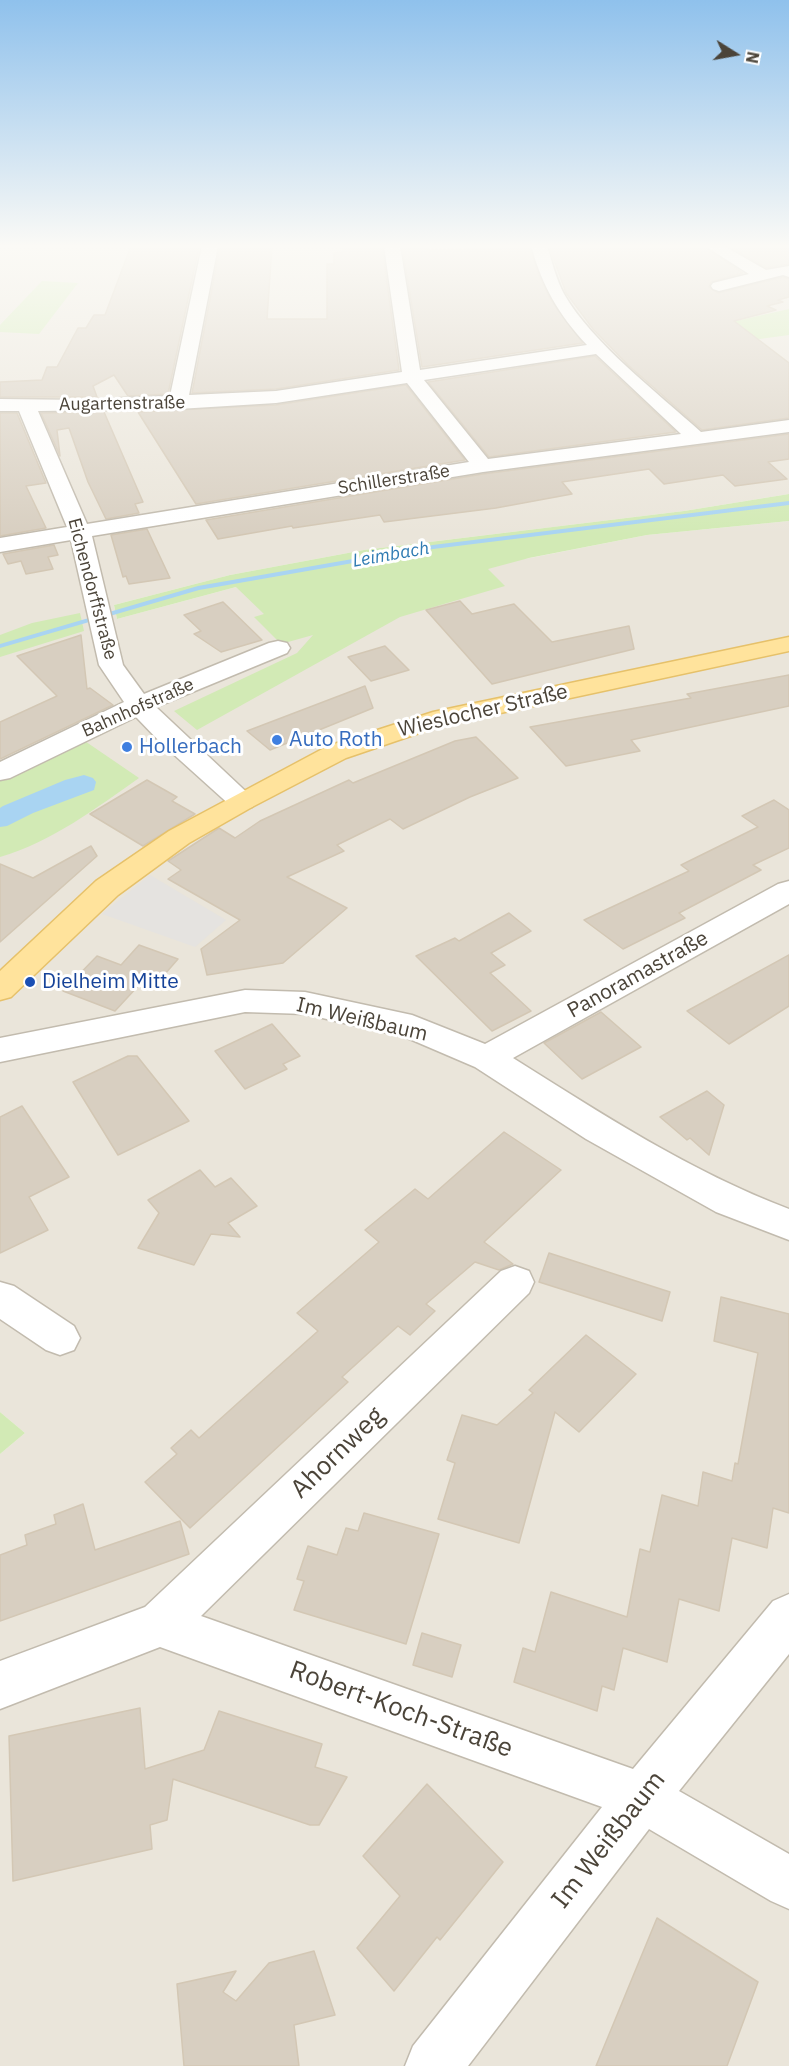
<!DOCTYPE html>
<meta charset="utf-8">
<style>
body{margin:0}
#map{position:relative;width:789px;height:2066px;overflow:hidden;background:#f6f3ec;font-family:"IBM Plex Sans",sans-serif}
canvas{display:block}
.north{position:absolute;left:705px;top:24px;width:60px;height:60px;-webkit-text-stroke:4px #fff;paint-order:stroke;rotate:101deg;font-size:16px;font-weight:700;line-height:24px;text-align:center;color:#4b4439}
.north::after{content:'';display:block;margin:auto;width:21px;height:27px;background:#4b4439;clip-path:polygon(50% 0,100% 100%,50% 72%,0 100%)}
</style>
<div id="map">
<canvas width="789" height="2066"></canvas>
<div class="north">N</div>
</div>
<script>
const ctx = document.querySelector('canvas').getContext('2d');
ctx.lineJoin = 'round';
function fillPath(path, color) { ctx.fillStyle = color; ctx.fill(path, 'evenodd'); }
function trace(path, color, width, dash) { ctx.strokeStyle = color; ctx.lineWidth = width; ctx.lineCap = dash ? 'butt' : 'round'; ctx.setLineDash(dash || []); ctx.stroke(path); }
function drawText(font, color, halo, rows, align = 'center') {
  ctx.font = font + ' "IBM Plex Sans",sans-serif'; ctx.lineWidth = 6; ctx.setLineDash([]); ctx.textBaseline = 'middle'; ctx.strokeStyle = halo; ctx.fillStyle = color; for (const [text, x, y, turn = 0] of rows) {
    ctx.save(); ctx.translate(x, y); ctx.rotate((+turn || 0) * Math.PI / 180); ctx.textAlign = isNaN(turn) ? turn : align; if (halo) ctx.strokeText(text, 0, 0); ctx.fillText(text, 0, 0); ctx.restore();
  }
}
const residential = new Path2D(`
 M0,246H789V494L684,511L364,550L230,575L114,605L117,619L236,587L530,558L647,535L789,521V2066H0V1454L25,1433L0,1412Z`);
const green = new Path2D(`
 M42,281L78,283L39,334L0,332V325Z
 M789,309V335L745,341L718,325Z
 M789,494V521L647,535L529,558L488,569L505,586L400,617L197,730L174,711L297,653L313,635L281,644L254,617L264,614L236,587L117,619L114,605L230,575L364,550L684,511Z
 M80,613L84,631L0,657V635L32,623Z
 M76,735L139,778C96,808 52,842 0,857V772Z
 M0,1412L25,1433L0,1454Z`);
const parking = new Path2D(`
 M150,875L226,920L195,947L102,914Z`);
const water = new Path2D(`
 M84,775L93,778L96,782L94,790L33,813L7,826L0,827V808L3,806L65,780Z`);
const stream = new Path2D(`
 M789,501V505L433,549L199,590L0,648V644L198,586L433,545Z`);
const building = new Path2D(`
 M131,246L199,247L168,394L128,396L114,375L93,386L97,397H0V382L42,380L47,367H57L78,328H86L94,315H105Z
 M272,246L267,319H327V264H334V253L343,252L342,246H382L399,370L276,389L192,393L220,247Z
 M402,246H426L427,250L501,249L500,246H529L539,275L551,300L583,343L422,367Z
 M549,246H703L743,273L711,282L709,287L718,293L783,277L789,279V297L778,300L783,302L767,306L776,310L734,321L789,363V418L702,430L628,365L593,329L566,293Z
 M728,246H789V264L766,268Z
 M595,356L676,432L489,457L428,382Z
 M406,385L465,460L196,504L138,412L276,405Z
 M104,412L143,502L135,504L139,513L106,519L88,482L69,428L57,430L60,456L41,413Z
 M0,413H17L46,483L26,486L46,528L0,536Z
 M789,434V459L768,462L787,479L735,486L723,475L664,484L649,469L562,482L572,494L496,508L384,522L380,515L293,528L292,526L218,539L206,520L483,474Z
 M147,529L170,578L129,584L126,576L123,577L111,535Z
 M54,545L58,555L48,557L53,569L26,574L21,561L8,564L3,554Z
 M460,601L472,614L514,604L552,642L629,626L634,649L492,684L426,610Z
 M223,602L262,640L221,652L194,634L201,631L184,615Z
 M81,635L87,689L90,688L113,705L0,759V722L57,696L17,656Z
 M385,646L409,670L371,681L348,657Z
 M789,675V706L631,740L640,751L566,766L530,727L691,698L687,694Z
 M365,686L373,708L270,750L247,731Z
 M476,737L518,778L470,797L403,829L390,819L337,845L344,851L287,877L347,908L283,963L207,975L201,949L240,920L168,879L181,870L168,861L219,828L235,838L260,821L349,780L353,783L455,741Z
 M147,780L177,797L172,801L195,814L143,846L90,814Z
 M774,800L789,810V848L753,865L761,870L679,913L685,918L623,949L584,920L689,871L681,865L758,827L742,816Z
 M91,846L97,856L0,942V864L33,878Z
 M509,913L531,931L491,953L505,965L490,973L531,1011L492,1031L416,956L455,938L459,941Z
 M139,945L178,959L151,990L139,985L115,1011L63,991L97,956L121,965Z
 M789,955V1006L729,1044L687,1011Z
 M601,1012L641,1047L582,1079L544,1043Z
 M272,1024L300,1056L283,1064L287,1069L245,1089L215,1051Z
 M128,1056H137L189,1121L118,1155L73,1082Z
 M707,1091L724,1105L709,1155L690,1138L687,1140L660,1117Z
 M22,1106L69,1177L29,1197L48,1230L0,1253V1117Z
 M504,1132L561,1170L484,1242L513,1264L499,1270L475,1262L426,1304L435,1311L410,1335L398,1326L342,1377L348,1382L190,1528L145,1482L177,1454L171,1448L191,1430L199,1438L318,1331L297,1313L379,1242L365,1230L415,1189L428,1199Z
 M200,1170L215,1187L231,1178L257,1206L228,1223L240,1237L211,1234L194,1265L138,1248L159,1213L148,1200Z
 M549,1253L670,1292L662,1321L539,1282Z
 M721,1297L789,1314V1513L773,1508L767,1548L732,1538L719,1611L679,1599L667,1662L623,1648L614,1690L602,1686L597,1711L514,1682L523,1648L535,1652L551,1592L627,1617L640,1549L650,1552L662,1495L698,1506L703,1472L732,1481L735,1463L738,1464L758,1353L714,1341Z
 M586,1335L636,1374L579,1432L555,1412L519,1543L438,1519L455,1463L447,1460L462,1415L497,1425L533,1393L529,1390Z
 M83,1504L95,1550L180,1521L189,1554L0,1621V1555L27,1545L25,1535L56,1524L54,1515Z
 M364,1513L439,1534L406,1644L294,1610L304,1581L297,1579L308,1546L337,1555L346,1528L358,1531Z
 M422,1633L461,1645L452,1677L413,1665Z
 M140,1708L145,1769L204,1750L219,1711L322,1744L315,1767L347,1777L319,1825H310L173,1779L167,1820L150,1825L152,1849L13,1881L9,1736Z
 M427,1784L503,1862L440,1940L437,1937L394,1991L357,1948L400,1896L363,1856Z
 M657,1918L758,1982L727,2066H596Z
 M314,1951L335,2015L294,2025L299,2066H184L177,1984L236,1971L223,1992L236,2001L269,1963Z`);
const minor = new Path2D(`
 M202,246H218L189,395L276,391L402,372L384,246H400L420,370L587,345C558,314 543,287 531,246H547C552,262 556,279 564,294C592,343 658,393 701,432L789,420V432L483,472L92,536L123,665L144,694L269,643L278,641L287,643L290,648L287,653L156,707L256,801L252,807L242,809L232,807L161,743L136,717L10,778L0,780V762L124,702L99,665L71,540L0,552V538L67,527L19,411H0V399L83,400L170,396ZM596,354L681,434L488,459L424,380ZM407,383L469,462L87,524L38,411L178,409L276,403Z
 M705,246H724L766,270L789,266V277L783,275L719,291L713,289L711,286L713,283L749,274Z
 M789,881V904L513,1058C602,1114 691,1172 789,1209V1240L716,1212L586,1139L475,1067L405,1037L305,1014L245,1012L0,1062V1038L245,990L305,992L412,1015L485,1044L778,884Z
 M515,1266L529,1271L534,1282L529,1293L201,1616L633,1769L773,1601L789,1594V1654L679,1791L789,1854V1909L771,1901L649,1829L468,2066H405L413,2046L602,1807L160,1647L0,1709V1661L145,1607L501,1271Z
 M0,1282L14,1286L74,1326L80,1338L74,1350L60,1355L46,1350L0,1319Z`);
const major = new Path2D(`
 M789,637V651L440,726L346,758L252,807L189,843L118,895L11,997L0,1000V971L96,881L169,831L328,746L433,712Z`);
const markers = [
 [277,740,6,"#3f7fe0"],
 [127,747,6,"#3f7fe0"],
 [30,982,6,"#1a4fb4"]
];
const farStreetnames = [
 ["Augartenstraße",122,404,-1],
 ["Schillerstraße",394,480,-9],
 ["Eichendorffstraße",92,589,75],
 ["Bahnhofstraße",138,708,-24]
];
const farWaternames = [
 ["Leimbach",391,555,-10]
];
const streetNames = [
 ["Wieslocher Straße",483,711,-13],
 ["Panoramastraße",638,975,-29],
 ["Im Weißbaum",362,1020,13]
];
const shopNames = [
 ["Auto Roth",289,740],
 ["Hollerbach",139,747]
];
const transitNames = [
 ["Dielheim Mitte",42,982]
];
const nearStreetnames = [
 ["Ahornweg",338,1453,-44],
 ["Robert-Koch-Straße",401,1710,20],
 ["Im Weißbaum",609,1840,-52]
];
fillPath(residential, '#eae5da');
fillPath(green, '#d2eab5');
fillPath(parking, '#e5e3e0');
fillPath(water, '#a9d4f2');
fillPath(stream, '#a9d4f2');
fillPath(building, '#d8cfc1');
trace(building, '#d3c7b4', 1.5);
trace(minor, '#c2bbae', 3);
trace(major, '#e6c16a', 3);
fillPath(minor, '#fff');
fillPath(major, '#ffe39c');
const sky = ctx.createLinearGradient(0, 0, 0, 535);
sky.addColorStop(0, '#8fc1ec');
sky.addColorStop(0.46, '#fbfaf6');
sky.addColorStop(1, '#fbfaf600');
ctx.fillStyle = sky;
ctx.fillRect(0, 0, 789, 535);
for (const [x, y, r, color] of markers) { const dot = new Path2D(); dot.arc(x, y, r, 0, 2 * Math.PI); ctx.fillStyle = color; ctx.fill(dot); trace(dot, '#fff', 2); }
drawText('18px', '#4b4439', '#fff', farStreetnames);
drawText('italic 18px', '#2e7ab2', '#fff', farWaternames);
drawText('21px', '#4b4439', '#fff', streetNames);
drawText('21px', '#366cbe', '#fff', shopNames, 'left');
drawText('21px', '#164399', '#fff', transitNames, 'left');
drawText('26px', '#4b4439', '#fff', nearStreetnames);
</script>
